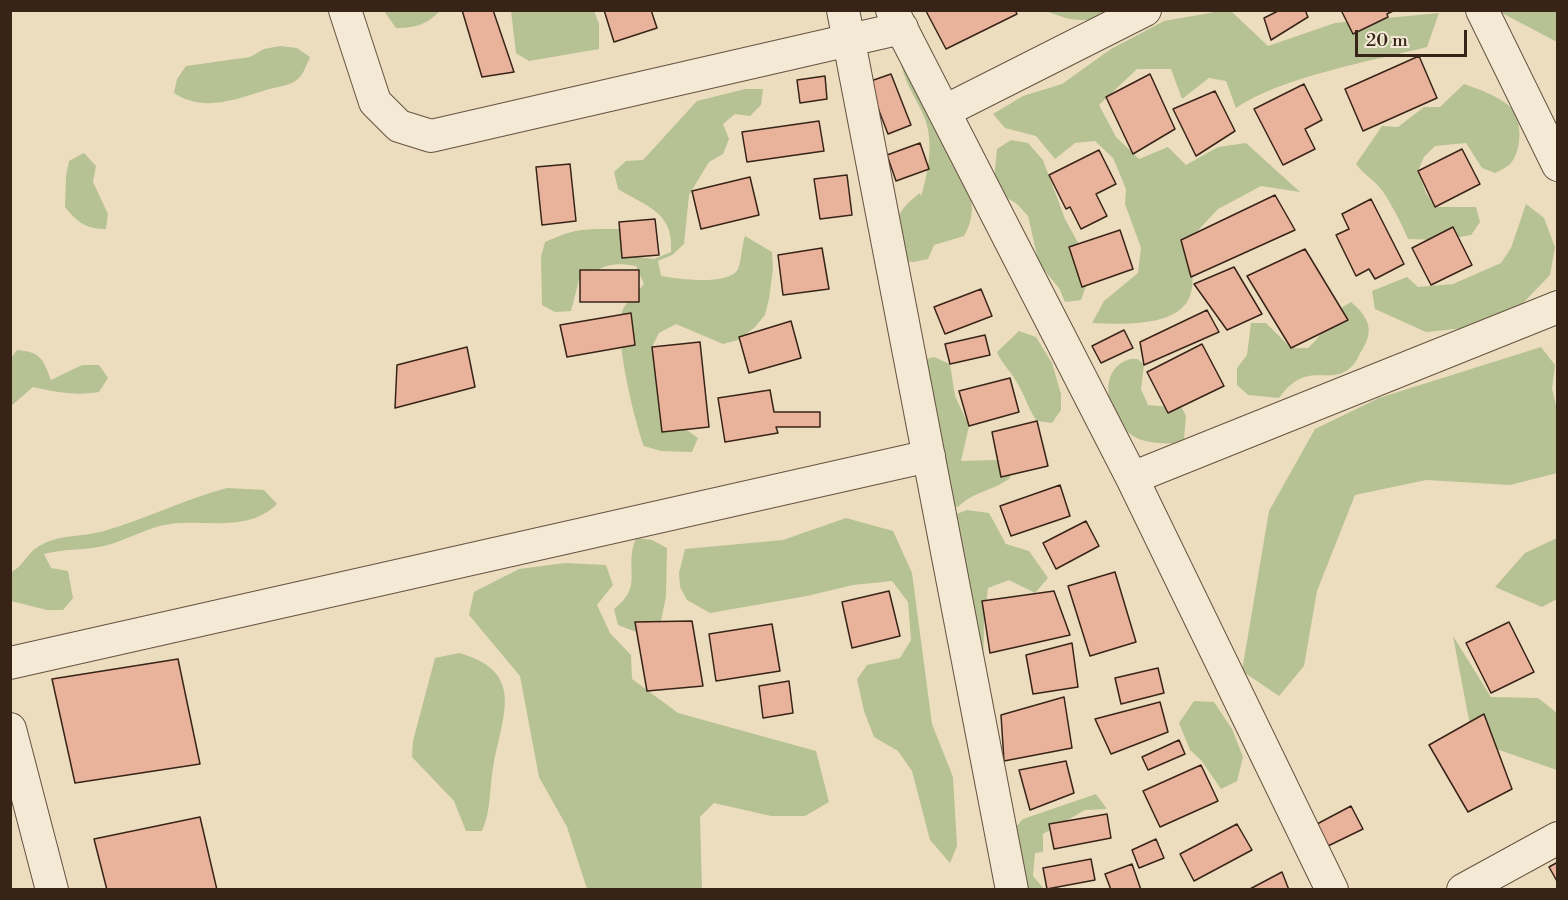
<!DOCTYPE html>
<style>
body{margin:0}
#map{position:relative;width:1568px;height:900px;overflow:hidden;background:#ecddbe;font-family:"Libre Bodoni",serif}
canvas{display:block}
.frame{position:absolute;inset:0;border:12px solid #382317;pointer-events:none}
.scale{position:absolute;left:1355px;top:30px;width:112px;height:27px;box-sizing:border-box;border:3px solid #382317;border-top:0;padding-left:8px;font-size:18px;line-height:21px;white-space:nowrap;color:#382317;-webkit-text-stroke:4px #f3e9d5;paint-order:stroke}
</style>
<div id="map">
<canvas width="1568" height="900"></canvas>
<div class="frame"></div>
<div class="scale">20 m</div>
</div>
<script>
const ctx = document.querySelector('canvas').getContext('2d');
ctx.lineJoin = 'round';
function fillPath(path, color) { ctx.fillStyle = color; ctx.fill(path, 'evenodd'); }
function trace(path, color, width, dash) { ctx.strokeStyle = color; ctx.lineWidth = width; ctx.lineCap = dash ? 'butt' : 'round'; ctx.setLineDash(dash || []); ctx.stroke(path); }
const green = new Path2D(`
 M384,11L440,10V11C426,25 415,28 396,28Z
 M511,11H594L599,24V49L529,61L516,53Z
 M1046,11H1117C1088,24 1073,22 1046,11Z
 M1221,11H1231L1268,46L1335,23L1439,13L1427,47C1372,61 1281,77 1236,108L1226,81L1209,78L1182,99L1171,69H1137L1099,105L1116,137L1139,159L1168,147L1186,165L1218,147L1246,143L1300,192L1261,186L1218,209L1189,240C1190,256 1196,281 1190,296C1178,328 1120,324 1092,323L1104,301L1138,273L1141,248L1125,204L1126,189L1113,158L1095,141L1075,143L1055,159L1036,136L1005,128L993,114L1023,96L1062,84L1111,49L1164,21Z
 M1499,11H1557V42L1500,12Z
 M280,46L297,48L310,57C306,66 302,79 292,83C285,86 276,87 269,89C237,99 204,113 174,93L177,79L186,66L250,57L264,49Z
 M916,59L970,191C973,209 973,220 964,236L934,245L928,259L914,262L899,261C896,225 889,217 920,193L921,197C928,172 934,144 925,119C917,99 906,86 901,64Z
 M1464,84C1478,89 1499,96 1510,107C1523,121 1522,149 1511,163C1507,168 1500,170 1495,173L1482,168L1466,143L1435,146L1424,157L1418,171L1426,193L1435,207H1476L1480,222L1471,235L1440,240L1408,239C1404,228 1388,197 1380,188C1373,179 1364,175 1356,164L1382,126L1398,127L1424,107H1440Z
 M745,89H763L761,105L750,116L735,114L723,124L729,139L723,154L709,162L689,195L684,244L672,255L658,261L661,276C678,279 729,286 738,269C741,263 742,244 745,236L772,252L773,269L769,299L765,315L754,328L738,340L723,344L676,324L659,333L652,347L684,428L698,438L692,452L661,451L644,446C635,423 612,330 623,309C628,300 638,292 644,284L636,266C609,261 602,267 579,280L571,311L555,312L542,305L541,257L545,242C578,227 586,229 622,229L638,257L654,259L671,252C674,212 647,207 618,189L614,172L626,161L643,160L697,101Z
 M1011,140L1028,143L1043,160L1065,219L1082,250L1087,268L1086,286L1081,300L1065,302L1059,288L1039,264L1028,216L1017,204L1001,194L994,180L997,149Z
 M84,153L96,166L93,182L108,214L106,229C86,229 77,222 65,207L66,176L69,161Z
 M1526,204L1544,218L1555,247L1550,275L1522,304L1465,328L1426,332L1375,309L1372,291L1407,277L1418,287L1453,284L1501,263L1511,248Z
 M1351,302C1370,318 1375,332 1360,353C1358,358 1354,365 1349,369C1327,386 1307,359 1279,398L1248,395L1237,385V368L1247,355L1251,323H1266L1291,348H1308C1328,331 1324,316 1351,302Z
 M1019,331L1036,337L1052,363L1061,394V410L1052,423L1037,421C1027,408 1025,394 1016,381C1010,370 1002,364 997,352Z
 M1541,347L1555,365L1552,389L1557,409V473L1510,485L1426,480L1355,495L1317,591L1304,666L1279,696L1242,671L1269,511L1315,429L1379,398Z
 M17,350C41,352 43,359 51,380L82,365H99L108,378L99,392C75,396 56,392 33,387L11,406V358Z
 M934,357L950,364L955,396L969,426L961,461L994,460L1011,463L1010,478C991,492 974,491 958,507L941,503L919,361Z
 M1130,359H1138L1144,365L1141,389L1148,405L1182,408L1186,416L1184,439C1177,444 1171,444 1162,443C1154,443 1142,441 1135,437C1108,421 1094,370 1130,359Z
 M227,488L264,490L277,504C248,533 207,519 170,524C148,527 129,539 108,545C87,551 65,548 44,554L51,568L68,571L73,598L63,610H47L11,601V572C24,566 27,552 41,545C61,534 83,537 104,531C146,519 185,499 227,488Z
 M967,510L989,513L1006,544L1029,551L1048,578L1035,593L1009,580L988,588L984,620L983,683L943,519Z
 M846,518L893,531L912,573L932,724L953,777L957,846L950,863L930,840L912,771L898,751L874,737L864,711L857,679L867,665L900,658L911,640L908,602L892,581L853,585L807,596L710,613L687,600L680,587L679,573L685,549L783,540Z
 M636,538L652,540L667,548L666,596L660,626L647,636L618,625L614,609C645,585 623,570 636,538Z
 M1557,538V599L1542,607L1495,587L1525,553Z
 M565,563L606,565L613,585L597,605L610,633L631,655L632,679L678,713L816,751L829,802L805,816H771L714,803L700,817L702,889H587L567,827L539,777L520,676L469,615L474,592L519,569Z
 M1453,636L1491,697L1538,698L1557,713V770L1473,741Z
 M459,653C524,671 504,712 494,762C489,786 492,808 482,831H466L454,801L412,757L413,741L435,658Z
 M1194,701L1214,702L1232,729L1243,757L1237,781L1221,789L1201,760L1190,750L1179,723Z
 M1096,794L1107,809L1085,810L1043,834V852L1035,853L1033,876L1044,889H1006L1002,842L1023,819Z`);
const building = new Path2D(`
 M462,10H493L514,72L482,77Z
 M604,10H651L657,28L614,42Z
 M1015,10L1017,14L946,49L926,11Z
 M1280,10H1305L1308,17L1271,40L1264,18Z
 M1341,10H1395L1387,14L1388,17L1353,34Z
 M1419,56L1437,98L1363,131L1345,89Z
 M891,74L911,125L888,134L868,82Z
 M1150,74L1175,129L1133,154L1106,97Z
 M825,76L827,99L800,103L797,80Z
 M1304,84L1322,120L1305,129L1315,149L1283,165L1254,109Z
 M1215,91L1235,131L1196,156L1173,109Z
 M819,121L824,151L747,162L742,132Z
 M920,143L929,169L896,181L887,155Z
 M1462,149L1480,184L1435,207L1418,171Z
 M1099,150L1116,184L1096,194L1107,216L1081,229L1070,207L1066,209L1049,175Z
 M570,164L576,221L542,225L536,167Z
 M847,175L852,215L820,219L814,179Z
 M750,177L759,215L701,229L692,191Z
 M1275,195L1295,230L1191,277L1181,240Z
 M1371,199L1404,264L1375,279L1369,269L1356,276L1336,235L1349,229L1342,214Z
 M655,219L659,255L622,258L619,222Z
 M1453,227L1472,265L1431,285L1412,248Z
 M1120,230L1133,269L1082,287L1069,247Z
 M822,248L829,289L783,295L778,255Z
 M1305,249L1348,320L1291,348L1247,276Z
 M1234,267L1262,314L1227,330L1194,284Z
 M580,270H639V302H580Z
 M981,289L992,316L945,334L934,307Z
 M1207,310L1219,332L1144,365L1140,342Z
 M631,313L635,345L567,357L560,325Z
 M791,321L801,358L749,373L739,337Z
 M1124,330L1133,348L1101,363L1092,346Z
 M985,335L990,355L950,364L945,344Z
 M700,342L709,427L662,432L652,347Z
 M1202,344L1224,386L1168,413L1147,372Z
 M467,347L475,387L395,408L397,365Z
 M1010,378L1019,412L969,426L959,391Z
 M770,390L774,412H820V427H776L778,433L725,442L718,398Z
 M1037,421L1048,466L1001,477L992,432Z
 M1060,485L1070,516L1011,536L1000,506Z
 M1086,521L1099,546L1056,569L1043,543Z
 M1115,572L1136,642L1090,656L1068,586Z
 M889,591L900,636L852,648L842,602Z
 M1054,591L1070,635L990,653L982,601Z
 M692,621L703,686L647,691L635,622Z
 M1509,622L1534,672L1491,693L1466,643Z
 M772,624L780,671L716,681L709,634Z
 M1072,643L1078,687L1033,694L1026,655Z
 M178,659L200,764L75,783L52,679Z
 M1158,668L1164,693L1121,704L1115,678Z
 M789,681L793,713L763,718L759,686Z
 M1064,697L1072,748L1004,761L1001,715Z
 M1160,702L1168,732L1111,754L1095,719Z
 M1484,714L1512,789L1468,812L1429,745Z
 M1179,740L1185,754L1148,770L1142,757Z
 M1066,761L1074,793L1030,810L1019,770Z
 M1201,765L1218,801L1160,827L1143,791Z
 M1351,806L1363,829L1328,846L1317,824Z
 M1107,814L1111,838L1054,849L1049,824Z
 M200,817L217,890H107L94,839Z
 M1237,824L1252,850L1194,881L1180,854Z
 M1156,839L1164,858L1139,868L1132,850Z
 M1091,859L1095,880L1047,889L1043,868Z
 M1558,862V883L1549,867Z
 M1132,864L1141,890H1111L1105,874Z
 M1282,872L1289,890H1248Z`);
const street = new Path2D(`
 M345,10L375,102L399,126L431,136L902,28
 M843,10L1012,890
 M892,10L1132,478L1332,890
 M1482,10L1558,165
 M945,111L1145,10
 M1132,478L1558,307
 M10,663L929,456
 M10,729L52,890
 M1463,890L1558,838`);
fillPath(green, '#b6c293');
fillPath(building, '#e9b39b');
trace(building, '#382317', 1.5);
trace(street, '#655241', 34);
trace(street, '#f3e9d5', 32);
</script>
